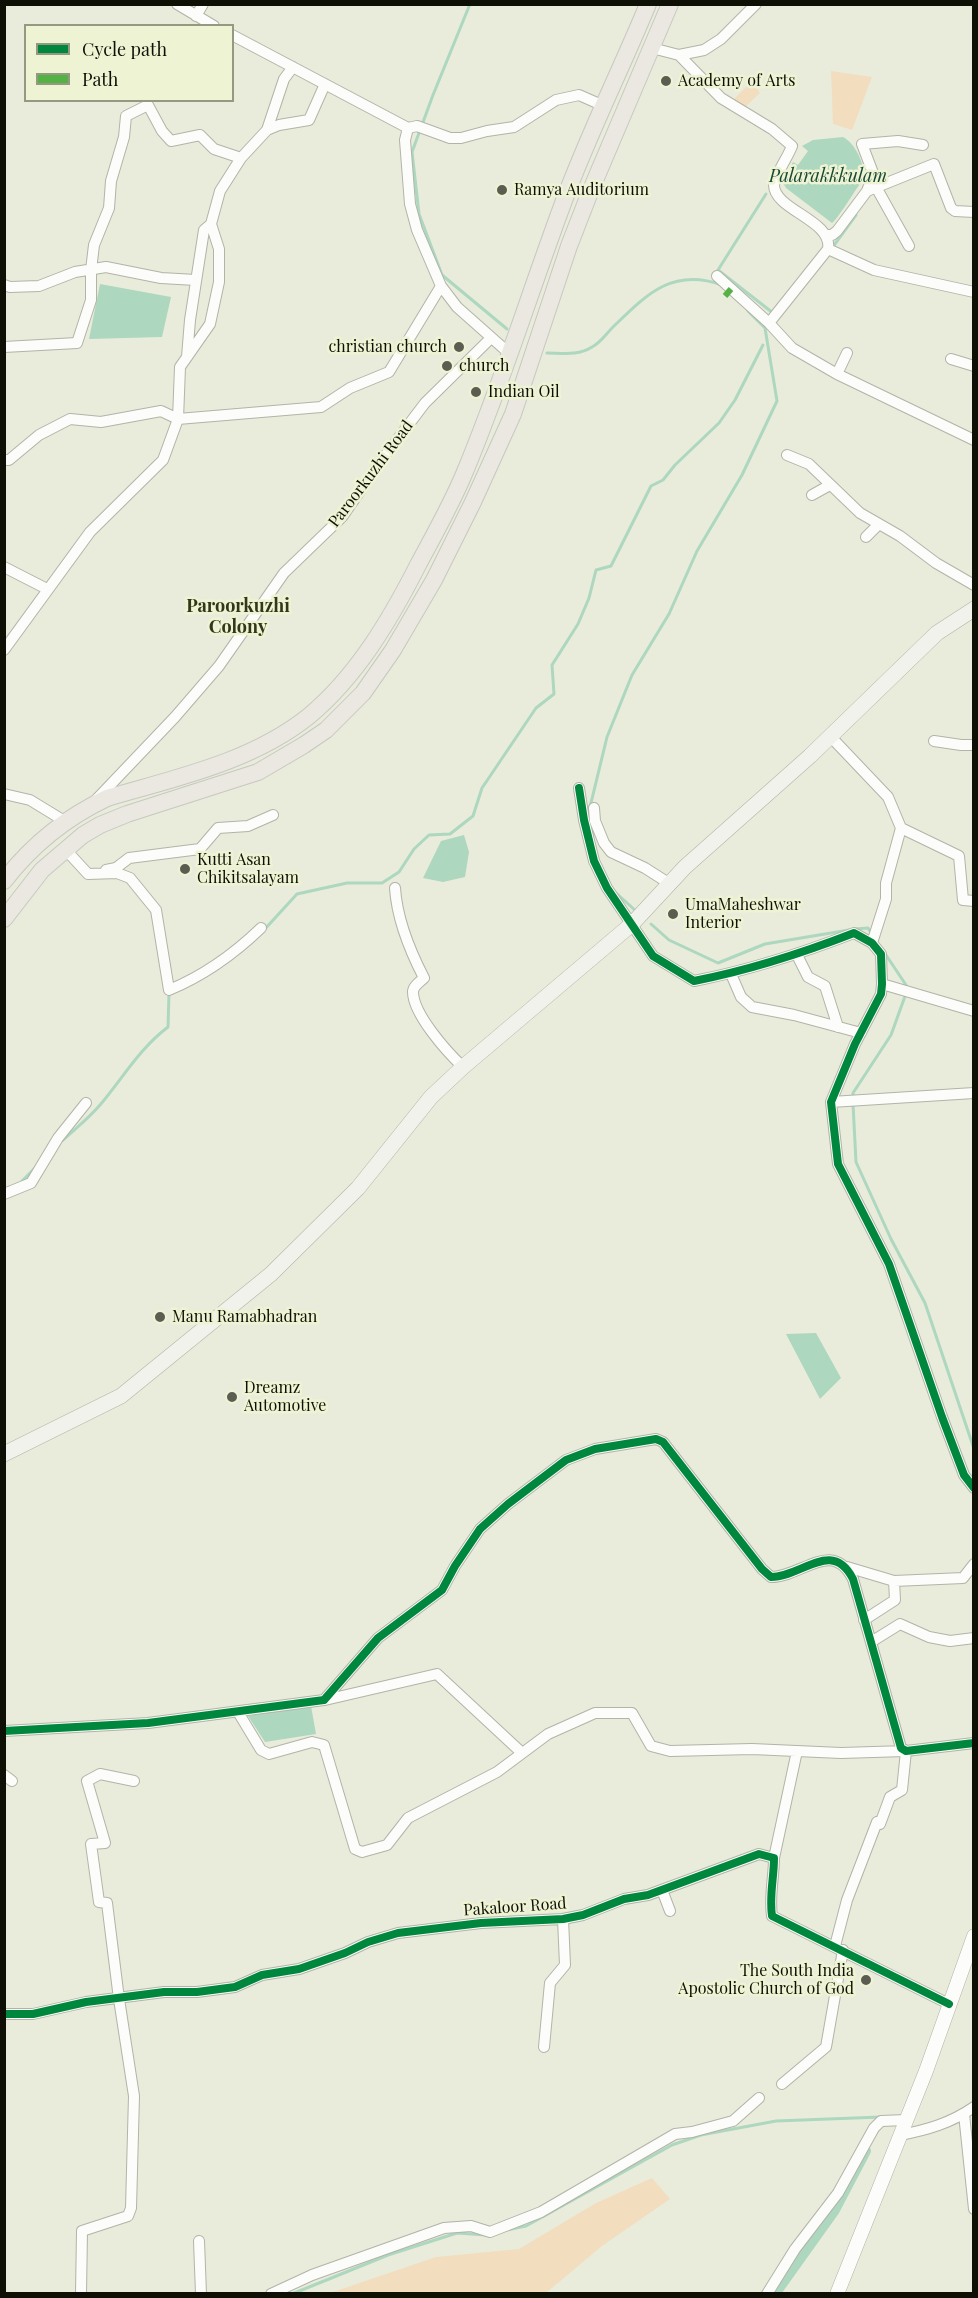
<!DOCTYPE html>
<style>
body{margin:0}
#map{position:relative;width:978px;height:2298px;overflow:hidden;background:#e9ecdb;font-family:"Playfair Display",serif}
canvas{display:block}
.frame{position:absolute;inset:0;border:6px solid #0e1006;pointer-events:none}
.legend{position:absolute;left:24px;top:24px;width:210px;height:78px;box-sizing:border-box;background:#eef4d3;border:2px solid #949981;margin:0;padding:8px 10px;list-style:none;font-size:18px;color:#0e1006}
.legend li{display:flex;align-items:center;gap:12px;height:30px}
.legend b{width:30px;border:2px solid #949981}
</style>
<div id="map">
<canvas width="978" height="2298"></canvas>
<div class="frame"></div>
<ul class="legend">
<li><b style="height:8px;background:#00873e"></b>Cycle path</li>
<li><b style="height:8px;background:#54b144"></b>Path</li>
</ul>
</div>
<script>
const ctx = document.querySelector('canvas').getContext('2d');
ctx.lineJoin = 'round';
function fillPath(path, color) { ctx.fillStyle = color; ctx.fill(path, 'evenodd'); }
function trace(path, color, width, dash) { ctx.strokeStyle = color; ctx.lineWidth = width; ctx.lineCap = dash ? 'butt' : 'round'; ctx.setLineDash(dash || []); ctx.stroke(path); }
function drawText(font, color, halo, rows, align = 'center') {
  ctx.font = font + ' "Playfair Display",serif'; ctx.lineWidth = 5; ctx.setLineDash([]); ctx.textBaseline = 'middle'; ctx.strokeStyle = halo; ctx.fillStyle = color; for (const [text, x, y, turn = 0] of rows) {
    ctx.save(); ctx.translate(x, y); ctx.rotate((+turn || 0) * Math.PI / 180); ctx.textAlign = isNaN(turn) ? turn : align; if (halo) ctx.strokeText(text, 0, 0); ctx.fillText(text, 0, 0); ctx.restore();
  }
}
const green = new Path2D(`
 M831,71L872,77L852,130L833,124Z
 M752,81L760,93L744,108L732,101Z
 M652,2178L670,2199L602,2246L546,2293H330L436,2257L519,2249L596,2203Z`);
const water = new Path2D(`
 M843,137C855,143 865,164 864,178C857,187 838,219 832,223L786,188L783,183L793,162L798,165L808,151L802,146L813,140Z
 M100,284L171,297L162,337L89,339Z
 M464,835L469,852L465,877L443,882L423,878L441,841Z
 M816,1333L841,1378L820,1399L786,1334Z
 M311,1706L316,1734L265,1742L248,1716Z`);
const stream = new Path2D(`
 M470,4L433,95L412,152L419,214L442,275L507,329
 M766,194L718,270L773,313
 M832,248L856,215
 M547,353C562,353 578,356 592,347C600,343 606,334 613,327C646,295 672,267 722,285
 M590,807L607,737L632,675L669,614L697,551L742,475L777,401L765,328L748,311
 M615,892L637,912
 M651,924L669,940L718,963L765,944L849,930
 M855,929L868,928L872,934
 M264,930L297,894L347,883H382L399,872L414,849L429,835L450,834L473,816L482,788L536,708L554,694L552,665L578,624L589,598L596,570L611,566L651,486L663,480L675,465L719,423L735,400L763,345
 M853,1098V1093L891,1035L908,988L884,952
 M853,1104L856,1162L891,1239L925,1303L974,1449
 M62,1141C75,1129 88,1119 100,1105C122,1079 140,1048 168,1027L169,993
 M22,1181L36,1167
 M507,2230L526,2226L672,2145L701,2135L776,2121L881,2117
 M292,2294L388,2255L457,2233L486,2235`);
const canal = new Path2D(`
 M775,2294L835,2210L866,2151`);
const minor = new Path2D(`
 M177,4L214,26
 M196,16L203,4
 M232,35L408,128L417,126L450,138H461L487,131L514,127L556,100L579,95L604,106
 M652,48L679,55L721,98L772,129L792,146C788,157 775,175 774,185C774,210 833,220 828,249L769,323L792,348L837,374L974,440
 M679,55L704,50L721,39L756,4
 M408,128L405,140L410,204L417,230L441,286L457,307L510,354
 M267,130L284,79L293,67
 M876,187L909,246
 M867,191L934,164L951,208L955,211L974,212
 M827,235H832L837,231L867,191L872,178L873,173L862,144L898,141L923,145
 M828,249L874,270L974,292
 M717,276L769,323
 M4,285L10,287L39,286L75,272L106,267L161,278L196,280
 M4,347L77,343L91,300V270L94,245L109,208L111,181L124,137L126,116L148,105L162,131L171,141L200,135L214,149L241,158
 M187,357L190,320L204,230L211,224
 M951,359L974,366
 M837,374L847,353
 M787,455L809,464L860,513L900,536L936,563L974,585
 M4,460H9L39,435L70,419L101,422L161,411L178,419L321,407L350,388L389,372L441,286
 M812,495L830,485
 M866,537L879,524
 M4,567L47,589
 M4,650L90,532L163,460L178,419L180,367L210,324L219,282V249L211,224L220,191L241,158L267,130L279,125L309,120L325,84
 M830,736L888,797L901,828L959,856L963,900L974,901
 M934,741L961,745H974
 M579,788L584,820L594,861L607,888L653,956L694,981C750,970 800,954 854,933L872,943L881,954L882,984L881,994L855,1044L831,1102L838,1164L889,1264L942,1417L964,1475L974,1488
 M4,794L30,800L66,822
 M95,801L175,717L219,666L284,573L342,517L378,465L425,403L491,338
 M594,808L595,821L604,843L611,852L645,868L670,884
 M65,849L88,874L117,873L130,878L156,910L169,990C203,976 234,954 261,928
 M106,870L116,868L129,858L200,849L218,828L248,826L273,815
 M395,888C397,919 410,951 424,978C420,982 413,986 413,992C413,1014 447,1052 463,1067
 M872,943L886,899V883L901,828
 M797,955L808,977L825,986L838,1027
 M731,974L741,997L752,1007L794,1015L861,1033
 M882,984L974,1011
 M831,1102L974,1093
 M4,1194L31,1183L58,1138L86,1103
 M847,1567L894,1581L963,1578L974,1564
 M864,1620L895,1600L894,1581
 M871,1642L900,1624L929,1637L950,1641L974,1638
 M325,1700L437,1674L522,1753
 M238,1712L261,1750L269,1754L312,1742L324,1745L355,1849L362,1852L387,1845L408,1818L497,1772L548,1734L595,1713H632L651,1746L670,1751L752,1749L841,1753L906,1751L902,1790L890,1797L880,1824L877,1822L847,1900L835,1946
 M4,1731L148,1723L324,1700L378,1638L442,1590L455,1566L480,1529L508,1504L566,1460L595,1449L656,1439L663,1442L762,1569L771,1577C802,1577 832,1538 853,1579L901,1748L906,1751L974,1743
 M4,1775L12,1781
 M774,1858L797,1751
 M662,1890L670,1911
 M4,2014H33L86,2002L164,1992H197L235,1987L262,1975L299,1969L345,1953L368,1942L398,1933L481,1923L563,1919L583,1915L624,1899L648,1895L759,1854L774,1858C774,1878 769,1896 772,1916L949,2004
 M544,2047L550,1983L565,1965L563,1919
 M782,2084L826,2047L843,1950
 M964,2114L974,2209
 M900,2135C927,2130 951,2123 974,2107
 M199,2241L201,2294
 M81,2294L82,2231L128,2216L131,2208L134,2096L119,1999L107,1903L99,1902L91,1844L105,1843L87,1781L100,1774L134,1781
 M271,2294L312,2275L444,2228L471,2226L490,2232L541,2212L675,2134L692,2132L733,2121L759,2098
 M767,2294L795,2249L838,2193L874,2128L881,2121L906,2120`);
const tertiary = new Path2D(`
 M837,2294L926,2071L974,1936`);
const secondary = new Path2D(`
 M4,1454L121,1396L271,1274L358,1188L431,1097L463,1067L632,924L685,867L810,756L937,633L974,609`);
const primary = new Path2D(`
 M4,881C31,846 67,817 107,798C175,778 252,762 309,716C357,676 390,620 418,565C434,535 451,505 464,474C501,386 529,295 562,206C587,137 620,72 648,4
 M4,919L42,870L83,835L100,825L127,814L258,772L304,745L326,730L363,693L393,650L434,580L473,502L513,414L569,246L590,192L670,4`);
const quiet = new Path2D(`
 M725,296L731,289`);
const cycleway = new Path2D(`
 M579,788L584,820L594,861L607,888L653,956L694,981C750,970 800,954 854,933L872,943L881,954L882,984L881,994L855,1044L831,1102L838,1164L889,1264L942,1417L964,1475L974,1488
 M4,1731L148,1723L324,1700L378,1638L442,1590L455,1566L480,1529L508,1504L566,1460L595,1449L656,1439L663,1442L762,1569L771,1577C802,1577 832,1538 853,1579L901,1748L906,1751L974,1743
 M4,2014H33L86,2002L164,1992H197L235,1987L262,1975L299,1969L345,1953L368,1942L398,1933L481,1923L563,1919L583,1915L624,1899L648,1895L759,1854L774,1858C774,1878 769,1896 772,1916L949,2004`);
const markers = [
 [666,81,6,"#5b5d51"],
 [502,190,6,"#5b5d51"],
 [459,347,6,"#5b5d51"],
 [447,366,6,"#5b5d51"],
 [476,392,6,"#5b5d51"],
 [185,869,6,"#5b5d51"],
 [673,914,6,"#5b5d51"],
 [160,1317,6,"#5b5d51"],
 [232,1397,6,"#5b5d51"],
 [866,1980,6,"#5b5d51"]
];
const poiNames = [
 ["Academy of Arts",678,81],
 ["Ramya Auditorium",514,190],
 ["christian church",447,347,"right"],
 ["church",459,366],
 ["Indian Oil",488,392],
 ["Kutti Asan",197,860],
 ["Chikitsalayam",197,878],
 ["UmaMaheshwar",685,905],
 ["Interior",685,923],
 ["Manu Ramabhadran",172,1317],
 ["Dreamz",244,1388],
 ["Automotive",244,1406],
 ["The South India",854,1971,"right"],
 ["Apostolic Church of God",854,1989,"right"]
];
const streetNames = [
 ["Paroorkuzhi Road",371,474,-53],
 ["Pakaloor Road",515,1907,-4]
];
const waterNames = [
 ["Palarakkkulam",828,176]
];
const neighbourhoodNames = [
 ["Paroorkuzhi",238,606],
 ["Colony",238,627]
];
fillPath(green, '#f2ddbf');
fillPath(water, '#add7bf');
trace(stream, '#add7bf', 3);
trace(canal, '#add7bf', 10);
trace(minor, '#b1b4a7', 12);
trace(tertiary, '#b1b4a7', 15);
trace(secondary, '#b1b4a7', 16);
trace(primary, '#c7c8c0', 18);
trace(minor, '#fcfcfa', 10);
trace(tertiary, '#fcfcfa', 14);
trace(secondary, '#f2f2ed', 15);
trace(primary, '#eae8e0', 16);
trace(quiet, '#54b144', 6, [12, 6]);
trace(cycleway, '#00873e', 8);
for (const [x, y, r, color] of markers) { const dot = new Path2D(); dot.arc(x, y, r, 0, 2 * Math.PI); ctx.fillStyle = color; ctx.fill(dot); trace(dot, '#eef4d3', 2); }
drawText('16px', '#0e1006', '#eef4d3', poiNames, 'left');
drawText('16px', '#0e1006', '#eef4d3', streetNames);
drawText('italic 18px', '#184836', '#eef4d3', waterNames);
drawText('bold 18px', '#32361b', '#eef4d3', neighbourhoodNames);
</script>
